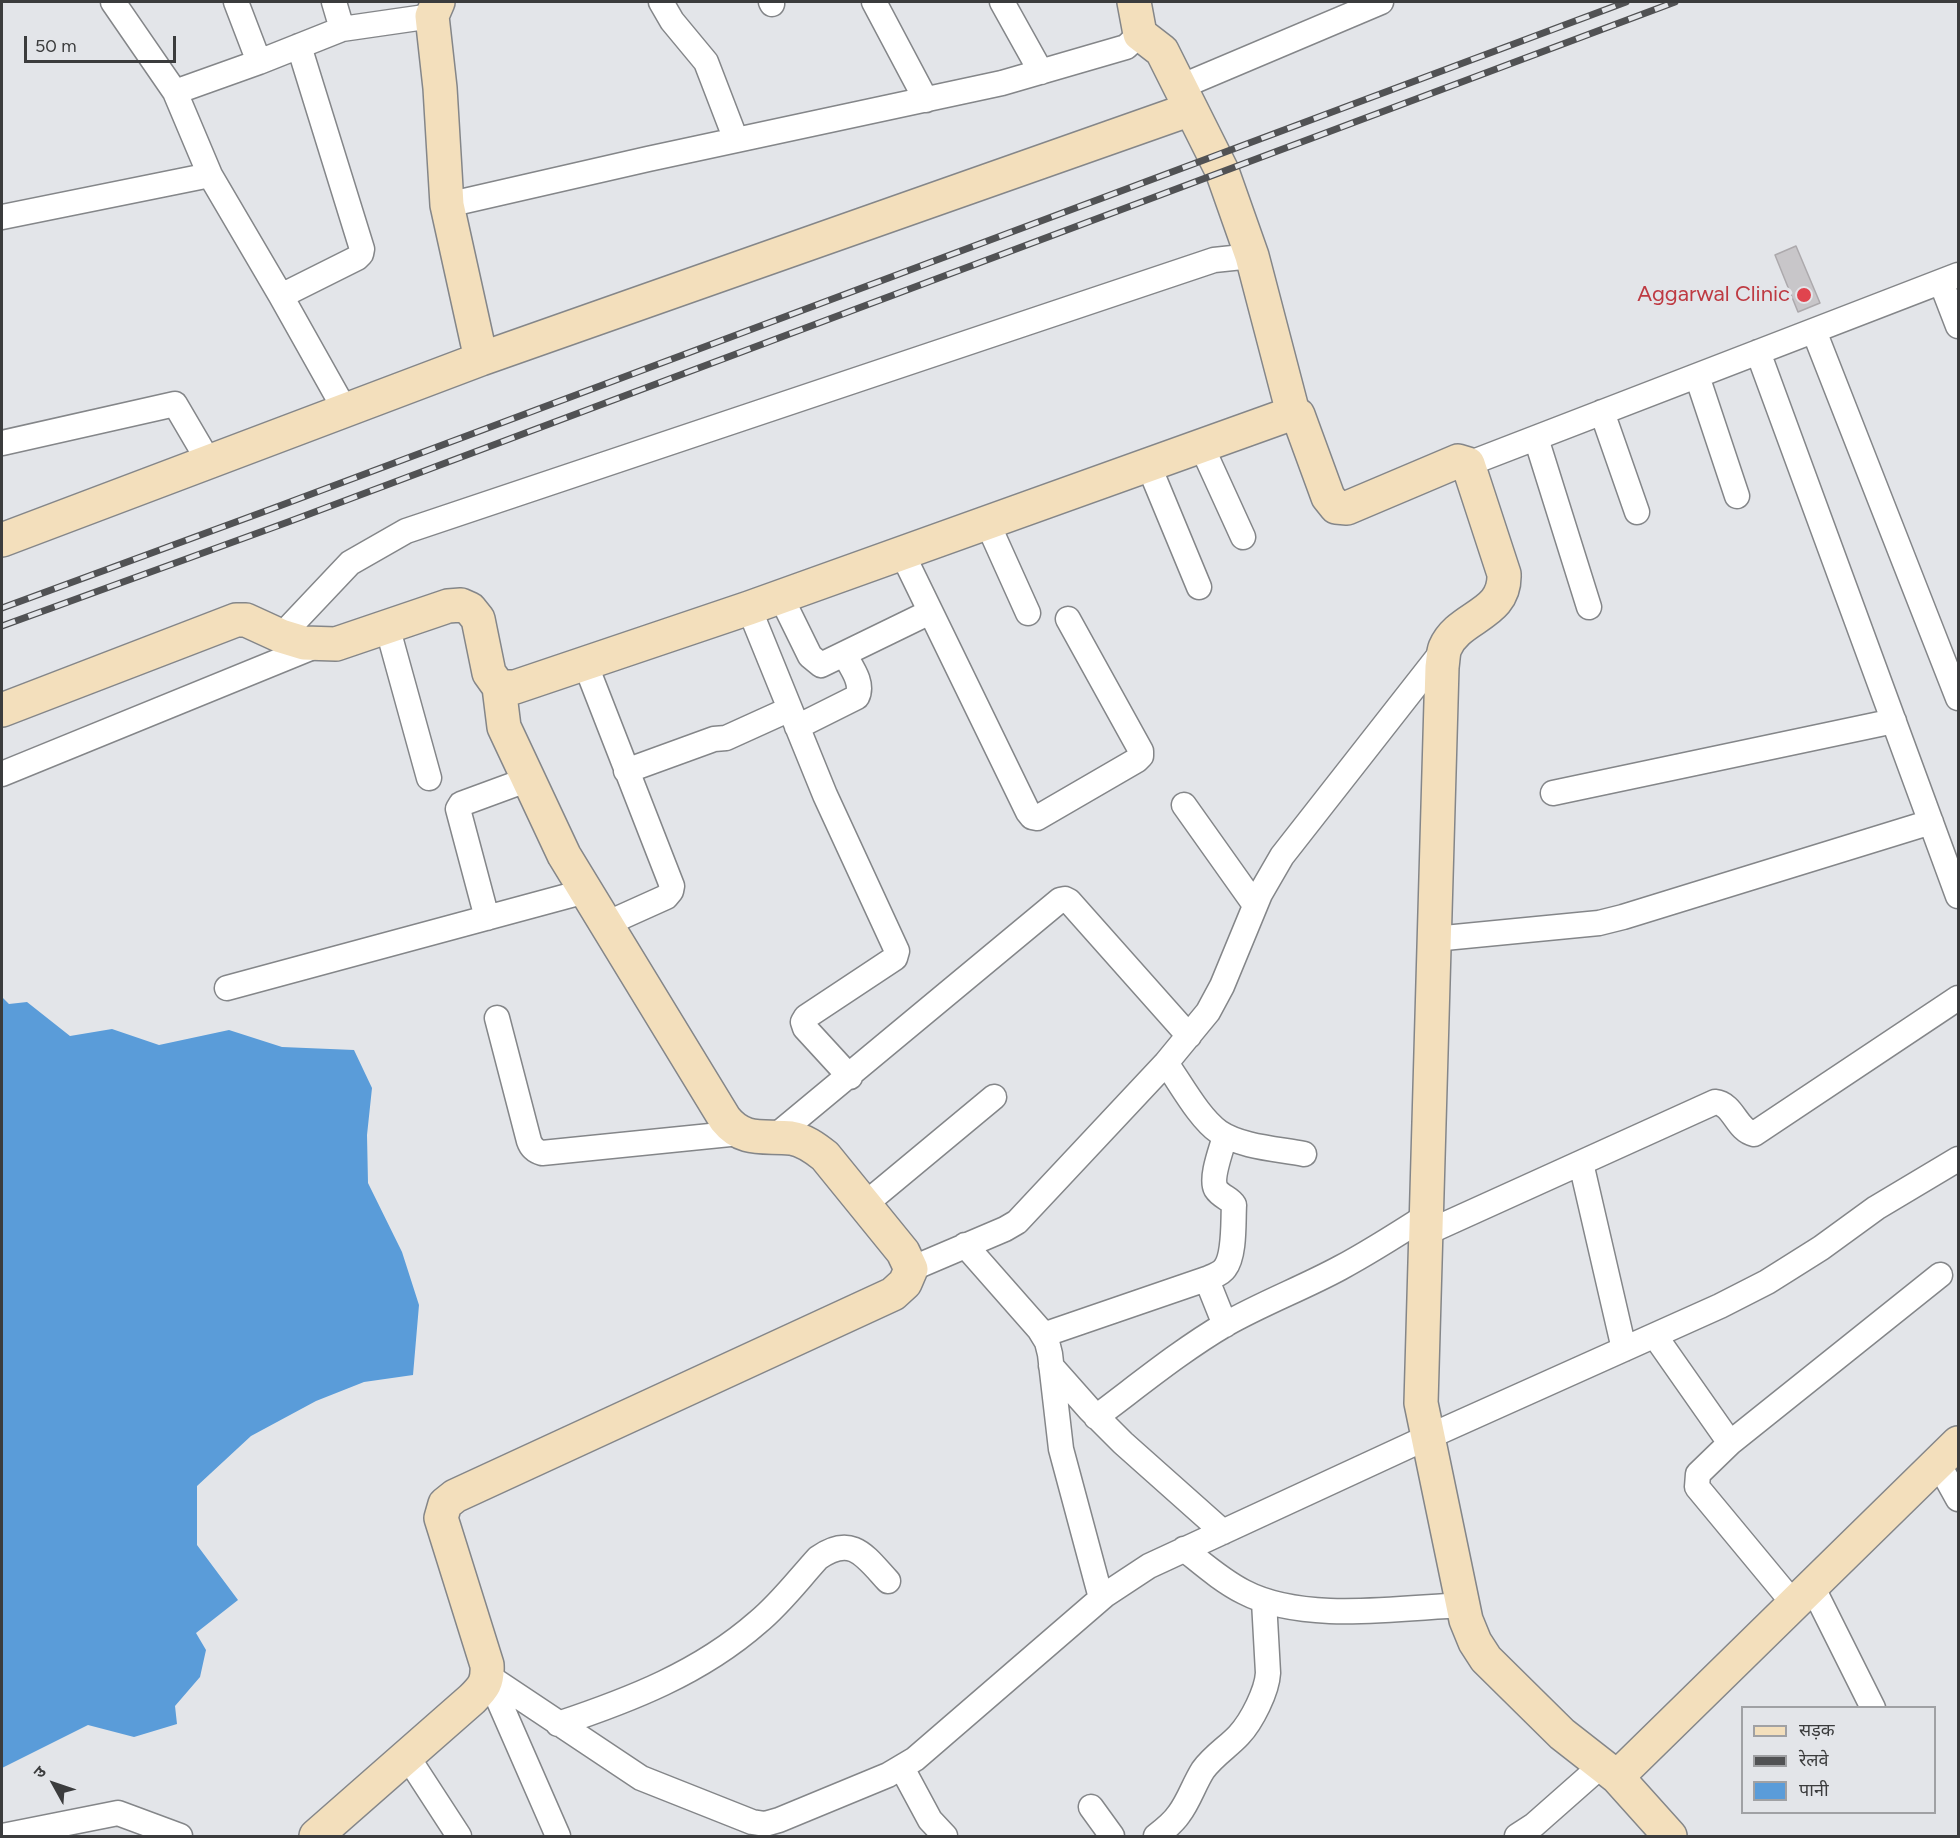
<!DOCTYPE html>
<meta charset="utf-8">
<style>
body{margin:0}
#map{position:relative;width:1960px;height:1838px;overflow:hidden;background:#e3e5e9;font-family:Figtree,"Noto Sans Devanagari",sans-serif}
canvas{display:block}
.frame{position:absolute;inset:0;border:3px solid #3b3c3d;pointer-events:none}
.legend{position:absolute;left:1741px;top:1706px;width:195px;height:108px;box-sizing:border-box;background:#e3e5e9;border:2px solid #a0a1a4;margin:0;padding:8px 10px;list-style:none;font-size:18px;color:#3b3c3d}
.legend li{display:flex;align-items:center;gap:12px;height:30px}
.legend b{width:30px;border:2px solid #a0a1a4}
.north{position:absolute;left:24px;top:1754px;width:60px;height:60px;-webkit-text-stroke:4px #e3e5e9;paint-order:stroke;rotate:310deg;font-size:16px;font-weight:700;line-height:24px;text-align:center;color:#3b3c3d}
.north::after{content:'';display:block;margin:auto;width:21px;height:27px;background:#3b3c3d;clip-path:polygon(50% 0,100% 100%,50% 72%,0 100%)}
.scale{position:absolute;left:24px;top:36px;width:152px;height:27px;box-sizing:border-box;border:3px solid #3b3c3d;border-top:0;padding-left:8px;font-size:18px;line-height:21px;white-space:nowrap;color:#3b3c3d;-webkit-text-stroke:4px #e3e5e9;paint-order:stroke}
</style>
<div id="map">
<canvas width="1960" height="1838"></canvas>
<div class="frame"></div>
<ul class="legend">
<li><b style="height:8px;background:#f3dfbc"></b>सड़क</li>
<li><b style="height:8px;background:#515254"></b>रेलवे</li>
<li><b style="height:16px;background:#5a9cd9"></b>पानी</li>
</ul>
<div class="north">उ</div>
<div class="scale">50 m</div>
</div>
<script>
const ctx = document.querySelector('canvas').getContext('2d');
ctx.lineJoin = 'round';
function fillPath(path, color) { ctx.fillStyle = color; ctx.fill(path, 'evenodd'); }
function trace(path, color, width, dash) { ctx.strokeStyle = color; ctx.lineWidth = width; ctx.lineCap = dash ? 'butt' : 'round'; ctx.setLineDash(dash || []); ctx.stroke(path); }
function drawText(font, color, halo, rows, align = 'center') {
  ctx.font = font + ' Figtree,sans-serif'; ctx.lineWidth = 6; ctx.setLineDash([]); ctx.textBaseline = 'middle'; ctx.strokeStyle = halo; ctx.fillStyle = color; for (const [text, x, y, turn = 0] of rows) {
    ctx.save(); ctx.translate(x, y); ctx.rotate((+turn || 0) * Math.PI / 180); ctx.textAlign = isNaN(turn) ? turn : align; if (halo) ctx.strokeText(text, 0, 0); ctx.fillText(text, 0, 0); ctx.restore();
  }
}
const water = new Path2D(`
 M2,997L9,1004L27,1002L70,1036L112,1029L159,1045L229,1030L282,1047L354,1050L372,1088L367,1135L368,1183L402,1252L419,1305L413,1375L364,1382L316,1401L251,1436L197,1486V1545L238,1600L196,1633L206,1650L200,1677L175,1706L177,1724L134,1737L88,1725L2,1768Z`);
const building = new Path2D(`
 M1796,246L1820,303L1798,312L1775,255Z`);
const street = new Path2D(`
 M113,2L175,92L210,175L281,296L345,410
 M236,2L259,62
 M334,2L342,29
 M661,2L672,21L706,62L736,140
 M771,2L772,4
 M874,2L926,100
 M1002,2L1041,72
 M1180,87L1381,2
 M175,92L259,62L342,29L432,16
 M447,205L648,159L1002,83L1126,47L1140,34
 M2,217L210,175
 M1941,282L1958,326
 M281,296L357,258L361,254L362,249L299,46
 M1814,331L1958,698
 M1758,352L1958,896
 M1697,376L1737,496
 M1602,412L1637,512
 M1536,438L1589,607
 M2,443L175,404L209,462
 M1201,445L1243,537
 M1148,464L1199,587
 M1468,464L1958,275
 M987,522L1028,613
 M902,553L1028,812L1032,817L1037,818L1137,760L1141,756V751L1068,619
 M781,597L810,656L821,665L930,612
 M749,608L825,795L897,951L895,958L806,1017L803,1022L805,1028L850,1077
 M387,626L429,778
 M281,636L350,563L406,531L1214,260L1252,256
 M585,663L672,886L671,891L666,897L606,924
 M797,727L857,697C864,683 851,667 844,654
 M626,771L714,739L726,738L790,709
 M2,774L318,645
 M1553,793L1894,721
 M1184,805L1255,905
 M487,918L458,809L461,804L529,779
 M1434,939L1599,923L1623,917L1931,822
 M227,988L586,891
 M497,1018L529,1141C531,1147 535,1151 542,1153L740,1133
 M1166,1063C1181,1084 1199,1118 1219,1132C1241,1147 1279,1149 1304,1154
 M772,1139L1060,900L1065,899L1069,901L1189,1036
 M1581,1163L1624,1349
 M864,1205L994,1097
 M1426,1233L1715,1102C1734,1104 1736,1130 1754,1134L1958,998
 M965,1245L1039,1329L1047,1342L1050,1354L1061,1449L1101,1598
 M911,1269L1005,1229L1017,1222L1166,1063L1208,1012L1222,986L1260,894L1282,856L1445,648
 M1225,1325L1207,1280L1209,1278C1215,1275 1221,1274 1225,1268C1235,1255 1233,1222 1234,1205C1230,1198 1221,1197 1216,1189C1210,1178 1222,1148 1225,1136
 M1043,1335L1209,1278
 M1655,1336L1730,1443
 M1051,1366L1090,1410L1123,1443L1223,1532
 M1096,1417C1139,1385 1180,1351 1226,1324C1263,1303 1303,1288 1340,1268C1370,1252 1398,1234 1426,1216
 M1938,1463L1958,1499
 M1184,1549C1203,1564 1222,1581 1244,1592C1303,1623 1398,1608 1463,1605
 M1812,1586L1873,1708
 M1794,1604L1697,1487L1698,1474L1730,1443L1940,1275
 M488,1676L641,1778L752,1822L765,1824L779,1820L888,1775L915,1759L1105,1595L1149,1566L1428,1437L1720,1306L1767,1282L1821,1248L1876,1208L1958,1159
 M488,1676L558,1836
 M558,1724C630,1700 700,1673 758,1622C780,1604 798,1580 818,1558C852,1534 865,1556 888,1581
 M407,1756L459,1836
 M902,1768L930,1820L945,1836
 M1091,1807L1112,1836
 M2,1836L118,1813L180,1836
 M1156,1836C1164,1830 1173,1823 1179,1814C1189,1801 1194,1784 1203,1770C1214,1755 1228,1747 1239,1735C1252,1721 1267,1691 1268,1673L1264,1601
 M1517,1836L1534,1825L1602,1765`);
const secondary = new Path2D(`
 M438,2L432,16L440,88L447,205L481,359
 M1134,2L1140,34L1162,51L1222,171L1252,256L1293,413
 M2,540L481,359L1191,109
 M2,710L236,620H246L281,636L304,643L336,644L448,606L461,605L470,609L478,619L489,673L499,687H515L749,608L1293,413L1298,415L1328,497L1336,507L1347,508L1458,461L1468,464L1504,574C1506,616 1459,615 1445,648C1443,653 1443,661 1442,667L1421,1403L1466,1620L1475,1642L1486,1659L1562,1734L1617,1777L1670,1836
 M1617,1777L1958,1443
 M316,1836L472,1699C484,1687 488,1682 487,1665L441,1518L445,1504L455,1496L893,1294L905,1283L911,1269L903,1252L825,1156C815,1148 804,1140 791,1138C765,1135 744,1143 725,1119L564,855L504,727L499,687`);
const rail = new Path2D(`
 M2,608L282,505L1626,2
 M2,626L288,522L1675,2`);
const markers = [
 [1804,295,8,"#e0444e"]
];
const healthNames = [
 ["Aggarwal Clinic",1790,295]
];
fillPath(water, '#5a9cd9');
fillPath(building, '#c8c6c9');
trace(building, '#aca9ac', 1.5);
trace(street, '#848689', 27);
trace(secondary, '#848689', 36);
trace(street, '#fff', 24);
trace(secondary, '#f3dfbc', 33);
trace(rail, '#515254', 7);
trace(rail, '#e3e5e9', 4.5, [14]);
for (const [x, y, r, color] of markers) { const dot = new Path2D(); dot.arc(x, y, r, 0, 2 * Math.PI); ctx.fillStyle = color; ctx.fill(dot); trace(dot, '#e3e5e9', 2); }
drawText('22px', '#be3a42', '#e3e5e9', healthNames, 'right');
</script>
